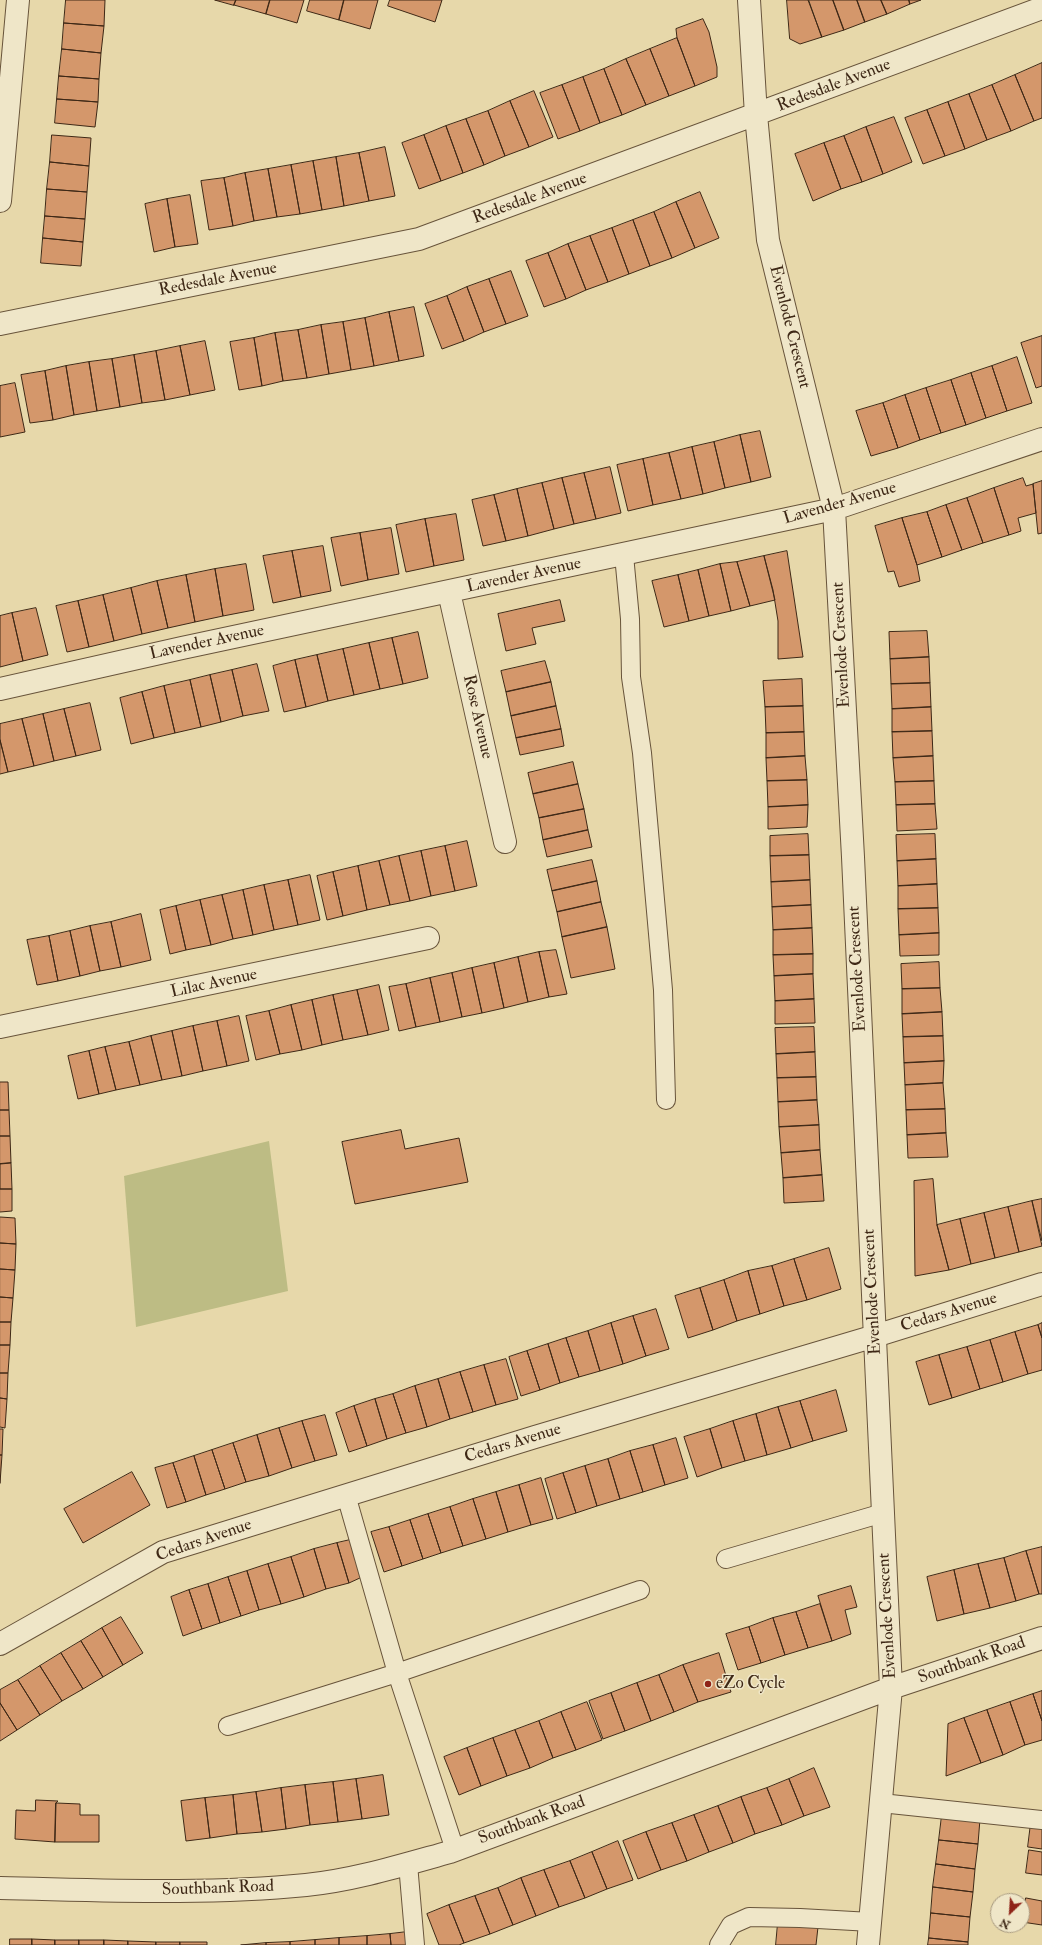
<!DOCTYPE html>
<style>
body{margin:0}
#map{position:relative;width:1042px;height:1945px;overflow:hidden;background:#e7d8aa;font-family:"IM FELL Double Pica",serif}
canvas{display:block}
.north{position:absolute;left:990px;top:1893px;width:40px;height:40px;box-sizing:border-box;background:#efe6c8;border:1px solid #a89a81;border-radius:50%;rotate:205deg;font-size:11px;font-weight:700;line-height:16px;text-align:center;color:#3e2816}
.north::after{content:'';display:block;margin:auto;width:14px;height:18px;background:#8f2418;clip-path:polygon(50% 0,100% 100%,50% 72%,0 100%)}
</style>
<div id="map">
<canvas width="1042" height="1945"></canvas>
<div class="north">N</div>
</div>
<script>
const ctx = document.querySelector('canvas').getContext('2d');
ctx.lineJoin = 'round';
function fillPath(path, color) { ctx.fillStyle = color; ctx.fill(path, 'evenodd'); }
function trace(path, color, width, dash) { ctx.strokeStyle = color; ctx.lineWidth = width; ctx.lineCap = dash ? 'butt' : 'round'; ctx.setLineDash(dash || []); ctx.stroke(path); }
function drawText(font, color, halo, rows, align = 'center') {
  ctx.font = font + ' "IM FELL Double Pica",serif'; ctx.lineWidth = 3; ctx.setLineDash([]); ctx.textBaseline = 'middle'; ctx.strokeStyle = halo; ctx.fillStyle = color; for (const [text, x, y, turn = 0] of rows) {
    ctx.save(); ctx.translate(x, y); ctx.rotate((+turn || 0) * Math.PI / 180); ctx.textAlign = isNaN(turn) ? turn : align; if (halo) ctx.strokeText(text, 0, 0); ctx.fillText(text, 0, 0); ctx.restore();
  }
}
const green = new Path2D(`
 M269,1141L288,1291L136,1327L124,1176Z`);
const building = new Path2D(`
 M66,0H105L104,26L64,23Z
 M215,0H236L234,5Z
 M236,0H270L266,14L234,5Z
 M270,0H304L297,23L266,14Z
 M310,0H344L339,20L307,11Z
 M344,0H378L370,29L339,20Z
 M390,0H442L435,22L388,6Z
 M787,0H808L822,37L800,44L790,39Z
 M809,0H833L844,30L822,37Z
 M833,0H857L865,22L844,30Z
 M857,0H881L887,14L865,22Z
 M881,0H909L910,4L887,14Z
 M909,0H921L910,4Z
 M703,19L709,32L717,67V77L695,86L677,38L676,29Z
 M64,23L104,26L101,53L62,49Z
 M677,38L695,86L669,96L650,49Z
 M62,49L101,53L99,79L59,76Z
 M650,49L669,96L646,105L626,59Z
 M626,59L646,105L622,115L604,69Z
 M1042,63V118L1034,121L1015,75Z
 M604,69L622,115L600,123L583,77Z
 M1015,75L1034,121L1011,131L992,85Z
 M59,76L99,79L98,102L57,99Z
 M583,77L600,123L580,131L562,85Z
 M562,85L580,131L558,139L540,93Z
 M992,85L1011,131L987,140L969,94Z
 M534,91L553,137L529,147L510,101Z
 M969,94L987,140L965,149L948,102Z
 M57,99L98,102L95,127L55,123Z
 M510,101L529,147L505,156L488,111Z
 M948,102L965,149L945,156L927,110Z
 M927,110L945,156L923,164L905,118Z
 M488,111L505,156L484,165L466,119Z
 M894,117L912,162L883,174L866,127Z
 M466,119L484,165L463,173L446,126Z
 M446,126L463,173L441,181L424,135Z
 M866,127L883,174L862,182L844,136Z
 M52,135L91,138L89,166L50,162Z
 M424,135L441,181L419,189L402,143Z
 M844,136L862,182L841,189L824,143Z
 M824,143L841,189L813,201L795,154Z
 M385,147L395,196L369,201L359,153Z
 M359,153L369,201L344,206L336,157Z
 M336,157L344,206L322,210L313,161Z
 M313,161L322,210L300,214L291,165Z
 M50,162L89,166L87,192L47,189Z
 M291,165L300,214L277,217L268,169Z
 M268,169L277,217L254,221L245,173Z
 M245,173L254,221L233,226L224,178Z
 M224,178L233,226L209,230L201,181Z
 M47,189L87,192L85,219L45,216Z
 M700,192L719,238L695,248L676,202Z
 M190,195L198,244L175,247L167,199Z
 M167,199L175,247L154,252L145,204Z
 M676,202L695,248L672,258L654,212Z
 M654,212L672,258L650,266L633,220Z
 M45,216L85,219L83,242L43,238Z
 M633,220L650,266L629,274L612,228Z
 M612,228L629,274L608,282L590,236Z
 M590,236L608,282L586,290L568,244Z
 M43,238L83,242L81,266L41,263Z
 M568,244L586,290L566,299L548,253Z
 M548,253L566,299L544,307L526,261Z
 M511,271L528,316L506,324L489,279Z
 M489,279L506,324L484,332L467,287Z
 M467,287L484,332L464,341L447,296Z
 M447,296L464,341L442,349L425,304Z
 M414,307L424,356L399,361L389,312Z
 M389,312L399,361L374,366L365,318Z
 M365,318L374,366L351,370L343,322Z
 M343,322L351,370L329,374L321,325Z
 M321,325L329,374L307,378L298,330Z
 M298,330L307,378L283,381L275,333Z
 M275,333L283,381L262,386L254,338Z
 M1042,336V386L1036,388L1021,343Z
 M254,338L262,386L239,390L230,342Z
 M205,341L215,390L190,395L180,346Z
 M180,346L190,395L165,400L156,351Z
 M156,351L165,400L142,403L134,355Z
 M134,355L142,403L120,407L112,359Z
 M1017,357L1032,403L1007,411L992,366Z
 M112,359L120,407L97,411L89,362Z
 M89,362L97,411L74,415L66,366Z
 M66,366L74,415L53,420L45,371Z
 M992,366L1007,411L986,418L971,373Z
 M45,371L53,420L30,423L21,375Z
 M971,373L986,418L966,425L951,380Z
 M951,380L966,425L941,433L926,388Z
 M15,383L25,432L0,437V386Z
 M926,388L941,433L920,440L905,395Z
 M905,395L920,440L898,448L883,403Z
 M883,403L898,448L871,456L856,411Z
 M760,431L771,477L751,482L740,435Z
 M740,435L751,482L725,488L714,442Z
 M714,442L725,488L703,494L692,447Z
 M692,447L703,494L681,499L669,453Z
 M669,453L681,499L653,505L643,459Z
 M643,459L653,505L628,511L617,465Z
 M610,467L621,513L596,519L584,473Z
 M584,473L596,519L574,524L562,478Z
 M562,478L574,524L554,529L542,483Z
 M1023,478L1026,486L1033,484L1036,513L1018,518L1021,531L1009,535L994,488Z
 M1042,481V533L1038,534L1033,484Z
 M542,483L554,529L528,536L517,489Z
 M994,488L1009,535L983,543L967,498Z
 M517,489L528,536L506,541L494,495Z
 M494,495L506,541L483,546L472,500Z
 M967,498L983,543L962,550L946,505Z
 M946,505L962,550L942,557L927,512Z
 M927,512L942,557L917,565L902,518Z
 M456,514L464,560L434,566L425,519Z
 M902,518L917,565L920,581L899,587L894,571L888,572L875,526Z
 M425,519L434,566L406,572L396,525Z
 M391,528L399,574L368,580L360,533Z
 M360,533L368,580L341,586L331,538Z
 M323,546L331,591L301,597L292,551Z
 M292,551L301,597L273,603L263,556Z
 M787,551L803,657L778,659V621L773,590L764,556Z
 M764,556L775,600L750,606L737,562Z
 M737,562L750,606L731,611L720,564Z
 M246,564L254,610L223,616L215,569Z
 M720,564L731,611L709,616L698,570Z
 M215,569L223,616L195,622L186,575Z
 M698,570L709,616L689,621L678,575Z
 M186,575L195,622L168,628L157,581Z
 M678,575L689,621L664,627L652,581Z
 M157,581L168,628L142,634L131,588Z
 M131,588L142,634L114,641L103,595Z
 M103,595L114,641L89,647L78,601Z
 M560,600L565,621L532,628L536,644L506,651L498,614Z
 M78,601L89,647L67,652L56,606Z
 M36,608L48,655L23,661L12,613Z
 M12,613L23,661L0,667V616Z
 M927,631L929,657L890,659L889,632Z
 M418,632L428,678L403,684L392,638Z
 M392,638L403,684L380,689L369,643Z
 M369,643L380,689L354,695L343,649Z
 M343,649L354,695L328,701L317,655Z
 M317,655L328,701L306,707L295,660Z
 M929,657L930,683L891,684L890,659Z
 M295,660L306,707L284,712L273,666Z
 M545,661L551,682L506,692L501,671Z
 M257,664L269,711L243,716L232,670Z
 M232,670L243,716L221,722L210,675Z
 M210,675L221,722L201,727L190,680Z
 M802,679L803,706L765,707L763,681Z
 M190,680L201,727L175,733L164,686Z
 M551,682L556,706L511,716L506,692Z
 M930,683L931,707L892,709L891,684Z
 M164,686L175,733L154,738L142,692Z
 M142,692L154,738L131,744L120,698Z
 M90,703L101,750L76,756L64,709Z
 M556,706L561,729L516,738L511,716Z
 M803,706L804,732L766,733L765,707Z
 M931,707L932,731L892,732V709Z
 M64,709L76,756L54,761L43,714Z
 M43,714L54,761L34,766L22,719Z
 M22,719L34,766L8,772L0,740V724Z
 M561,729L564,746L520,755L516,738Z
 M932,731L933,756L893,758L892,732Z
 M804,732L805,756L766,758V733Z
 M0,740L8,772L0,774Z
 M805,756L807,780L767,781L766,758Z
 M933,756L934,781L895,782L893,758Z
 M573,762L578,784L533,794L528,773Z
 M807,780L808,805L768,807L767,781Z
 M934,781L935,804L896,805L895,782Z
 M578,784L584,809L539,818L533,794Z
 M935,804L937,829L897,831L896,805Z
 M808,805L807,827L768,829V807Z
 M584,809L588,830L543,840L539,818Z
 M588,830L592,847L547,857L543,840Z
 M808,834L809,855L770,856V836Z
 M935,834L936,859L897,861L896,835Z
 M467,841L477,886L455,891L445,846Z
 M445,846L455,891L431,896L421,851Z
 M421,851L431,896L410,901L399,856Z
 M809,855L810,880L771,882L770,856Z
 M399,856L410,901L390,905L379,861Z
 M936,859L937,884L898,886L897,861Z
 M592,860L597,881L552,891L547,870Z
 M379,861L390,905L367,910L358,866Z
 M358,866L367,910L343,916L333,872Z
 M333,872L343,916L327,920L317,876Z
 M310,875L320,920L298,925L288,880Z
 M288,880L298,925L274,930L264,885Z
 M810,880L811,905L772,907L771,882Z
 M597,881L601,902L557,912L552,891Z
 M937,884L938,908L898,909V886Z
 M264,885L274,930L253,935L243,890Z
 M243,890L253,935L233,939L222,895Z
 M222,895L233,939L211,945L200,900Z
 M200,900L211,945L186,950L176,906Z
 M601,902L607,927L562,937L557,912Z
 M811,905L812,928L773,930L772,907Z
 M176,906L186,950L170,954L160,910Z
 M938,908L939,933L899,935L898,909Z
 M141,914L151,960L121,967L111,922Z
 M111,922L121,967L100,971L90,926Z
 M90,926L100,971L80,976L70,931Z
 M607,927L615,969L571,978L562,937Z
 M812,928L813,954L773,955V930Z
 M70,931L80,976L58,981L49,936Z
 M939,933V955L900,956L899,935Z
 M49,936L58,981L37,985L27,940Z
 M556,950L567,994L549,997L539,952Z
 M539,952L549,997L528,1002L518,957Z
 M813,954V974L774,976L773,955Z
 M518,957L528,1002L504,1008L494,963Z
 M939,962L940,988L902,989L901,964Z
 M494,963L504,1008L482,1013L472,968Z
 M472,968L482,1013L462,1017L452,973Z
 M452,973L462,1017L440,1022L430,978Z
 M813,974L814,999L775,1001L774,976Z
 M430,978L440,1022L416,1027L406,984Z
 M406,984L416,1027L399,1031L389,987Z
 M379,985L389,1030L368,1035L357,990Z
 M940,988L942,1012L902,1014V989Z
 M357,990L368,1035L343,1040L333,995Z
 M333,995L343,1040L322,1045L312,1000Z
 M814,999L815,1023L775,1024V1001Z
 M312,1000L322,1045L302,1050L291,1005Z
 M291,1005L302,1050L280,1054L269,1011Z
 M269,1011L280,1054L256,1060L246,1016Z
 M942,1012L943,1036L903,1037L902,1014Z
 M239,1016L249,1061L227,1066L217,1021Z
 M217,1021L227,1066L203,1071L193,1026Z
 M193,1026L203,1071L182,1076L172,1031Z
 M814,1027L815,1052L776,1054L775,1028Z
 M172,1031L182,1076L162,1080L151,1036Z
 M151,1036L162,1080L140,1085L129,1042Z
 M943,1036L944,1061L904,1063L903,1037Z
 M129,1042L140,1085L116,1090L105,1047Z
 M105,1047L116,1090L99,1094L89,1051Z
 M89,1051L99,1094L78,1099L68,1056Z
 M815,1052L816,1077L777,1078L776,1054Z
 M944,1061L943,1083L905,1085L904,1063Z
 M816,1077L817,1100L778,1102L777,1078Z
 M0,1082H8L9,1110H0Z
 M943,1083L945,1109L906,1110L905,1085Z
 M817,1100L819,1125L779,1127L778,1102Z
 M945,1109L946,1133L907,1135L906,1110Z
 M0,1110H9L10,1136H0Z
 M819,1125L820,1150L781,1153L779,1127Z
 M401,1130L405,1149L459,1138L468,1182L355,1204L342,1142Z
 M946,1133L948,1157L908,1158L907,1135Z
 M0,1136H10L11,1163L0,1164Z
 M820,1150L822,1175L783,1178L781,1153Z
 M11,1163L12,1189H0V1164Z
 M822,1175L824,1201L784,1203L783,1178Z
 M933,1179L937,1225L949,1270L915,1276L914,1181Z
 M0,1189H12V1211L0,1212Z
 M1042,1199V1241L1032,1201Z
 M1032,1201L1042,1246L1019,1252L1008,1207Z
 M1008,1207L1019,1252L995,1258L984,1213Z
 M984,1213L995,1258L971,1264L960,1219Z
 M0,1217L15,1218L16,1244L0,1243Z
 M960,1219L971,1264L949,1270L937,1225Z
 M0,1243L16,1244L15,1270L0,1269Z
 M829,1248L841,1289L807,1300L794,1259Z
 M794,1259L807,1300L784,1306L772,1266Z
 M772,1266L784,1306L760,1314L748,1271Z
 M0,1269L15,1270L13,1298L0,1297Z
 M748,1271L760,1314L737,1321L724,1280Z
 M724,1280L737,1321L713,1330L700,1288Z
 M700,1288L713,1330L688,1338L675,1296Z
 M0,1297L13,1298L11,1322H0Z
 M656,1309L669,1349L646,1356L633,1316Z
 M633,1316L646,1356L623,1364L611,1323Z
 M0,1322H11L10,1345H0Z
 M611,1323L623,1364L600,1371L588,1331Z
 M1042,1323V1338L1038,1325Z
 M1038,1325L1042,1338V1370L1028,1374L1015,1332Z
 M588,1331L600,1371L579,1377L566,1338Z
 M1015,1332L1028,1374L1003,1382L990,1340Z
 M566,1338L579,1377L560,1383L548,1344Z
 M990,1340L1003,1382L980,1389L967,1347Z
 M548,1344L560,1383L540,1390L527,1351Z
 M0,1345H10L8,1373H0Z
 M967,1347L980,1389L952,1398L939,1355Z
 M527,1351L540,1390L521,1396L509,1357Z
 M939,1355L952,1398L929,1405L916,1362Z
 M506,1359L518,1399L496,1405L484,1365Z
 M484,1365L496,1405L473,1412L460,1372Z
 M460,1372L473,1412L450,1419L438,1379Z
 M0,1373H8L7,1399L0,1398Z
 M438,1379L450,1419L427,1427L415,1386Z
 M415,1386L427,1427L406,1433L393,1394Z
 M836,1390L847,1431L813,1441L800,1401Z
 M393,1394L406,1433L387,1439L375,1399Z
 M0,1398L7,1399L5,1428L0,1427Z
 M375,1399L387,1439L367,1446L354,1406Z
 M800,1401L813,1441L791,1448L778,1407Z
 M354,1406L367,1446L349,1452L336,1413Z
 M778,1407L791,1448L767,1455L756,1414Z
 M756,1414L767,1455L745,1461L733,1421Z
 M325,1415L337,1455L315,1461L302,1421Z
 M302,1421L315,1461L292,1468L279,1428Z
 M733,1421L745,1461L722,1468L710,1429Z
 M279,1428L292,1468L269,1476L257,1435Z
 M0,1429H3L2,1455H0Z
 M710,1429L722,1468L697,1477L684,1437Z
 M257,1435L269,1476L246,1482L233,1443Z
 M676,1438L688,1478L665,1485L653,1445Z
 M233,1443L246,1482L225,1489L212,1450Z
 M653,1445L665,1485L643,1492L630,1451Z
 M212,1450L225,1489L206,1495L194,1456Z
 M630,1451L643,1492L620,1499L608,1459Z
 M0,1455H2L0,1483Z
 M194,1456L206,1495L186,1502L173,1463Z
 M608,1459L620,1499L597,1506L585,1466Z
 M173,1463L186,1502L167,1508L155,1468Z
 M585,1466L597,1506L576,1513L563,1473Z
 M132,1472L150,1505L83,1543L64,1509Z
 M563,1473L576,1513L557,1519L545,1479Z
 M541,1478L553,1519L531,1525L519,1485Z
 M519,1485L531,1525L508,1532L496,1492Z
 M496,1492L508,1532L486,1539L473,1499Z
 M473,1499L486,1539L463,1546L450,1507Z
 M450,1507L463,1546L441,1553L428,1514Z
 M428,1514L441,1553L423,1559L410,1520Z
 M410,1520L423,1559L402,1566L389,1527Z
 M389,1527L402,1566L384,1572L371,1532Z
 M350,1540L362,1577L349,1583L337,1543Z
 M337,1543L349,1583L326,1589L314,1549Z
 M1042,1547V1594H1039L1026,1551Z
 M314,1549L326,1589L304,1597L291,1557Z
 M1026,1551L1039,1594L1016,1601L1004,1558Z
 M291,1557L304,1597L281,1604L268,1564Z
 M1004,1558L1016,1601L990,1608L978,1564Z
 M268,1564L281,1604L259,1610L247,1571Z
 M978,1564L990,1608L964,1614L954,1570Z
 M954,1570L964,1614L937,1621L927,1577Z
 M247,1571L259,1610L241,1616L228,1577Z
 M228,1577L241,1616L220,1623L208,1584Z
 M208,1584L220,1623L202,1629L189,1590Z
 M851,1586L857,1607L845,1610L851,1634L832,1641L818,1596Z
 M189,1590L202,1629L183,1636L171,1597Z
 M820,1604L832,1641L808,1648L796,1612Z
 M796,1612L808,1648L785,1655L773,1618Z
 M121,1617L143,1653L123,1665L102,1628Z
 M773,1618L785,1655L761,1663L749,1627Z
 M749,1627L761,1663L738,1670L726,1634Z
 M102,1628L123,1665L103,1677L81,1641Z
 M81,1641L103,1677L83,1689L61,1653Z
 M61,1653L83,1689L62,1701L40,1666Z
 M719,1653L731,1692L698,1702L683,1665Z
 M683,1665L698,1702L674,1712L659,1675Z
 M40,1666L62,1701L40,1715L18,1680Z
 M659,1675L674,1712L651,1721L637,1683Z
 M18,1680L40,1715L17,1730L0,1703V1690Z
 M637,1683L651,1721L625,1731L611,1693Z
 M1042,1691V1721L1033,1694Z
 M611,1693L625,1731L603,1739L589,1701Z
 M1033,1694L1042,1721V1740L1025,1745L1010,1702Z
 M587,1702L602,1740L576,1750L561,1712Z
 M1010,1702L1025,1745L1003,1755L987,1710Z
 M0,1703L17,1730L0,1741Z
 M987,1710L1003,1755L981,1763L964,1718Z
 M561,1712L576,1750L553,1758L539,1721Z
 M964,1718L981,1763L946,1776L948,1724Z
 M539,1721L553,1758L530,1768L515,1730Z
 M515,1730L530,1768L507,1776L493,1738Z
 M493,1738L507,1776L481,1786L467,1748Z
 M467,1748L481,1786L459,1795L444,1757Z
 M814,1768L830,1807L804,1816L789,1779Z
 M383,1775L389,1815L362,1819L356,1779Z
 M356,1779L362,1819L338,1822L333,1782Z
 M789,1779L804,1816L782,1825L767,1788Z
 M333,1782L338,1822L310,1825L305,1785Z
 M305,1785L310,1825L286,1829L281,1788Z
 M281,1788L286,1829L262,1832L256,1792Z
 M767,1788L782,1825L755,1834L741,1797Z
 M256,1792L262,1832L237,1834L233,1795Z
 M233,1795L237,1834L210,1838L205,1798Z
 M741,1797L755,1834L733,1843L718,1806Z
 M205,1798L210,1838L186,1841L181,1801Z
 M36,1800L58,1801L56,1803L55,1842L15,1839L16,1810L35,1811Z
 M56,1803L80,1804V1815H99V1842H55Z
 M718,1806L733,1843L709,1852L694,1815Z
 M694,1815L709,1852L687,1861L672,1823Z
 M942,1815L980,1819L978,1844L939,1840Z
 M672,1823L687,1861L661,1870L646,1832Z
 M1031,1823L1042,1824V1849L1028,1847Z
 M646,1832L661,1870L638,1879L623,1841Z
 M939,1840L978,1844L975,1869L936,1864Z
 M618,1841L633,1880L607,1889L592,1852Z
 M1029,1850L1042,1852V1875L1026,1873Z
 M592,1852L607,1889L585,1898L570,1861Z
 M570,1861L585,1898L559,1907L544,1870Z
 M936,1864L975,1869L973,1892L933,1887Z
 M544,1870L559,1907L536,1916L521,1878Z
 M521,1878L536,1916L513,1925L498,1888Z
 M933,1887L973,1892L970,1917L931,1913Z
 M498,1888L513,1925L490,1934L475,1896Z
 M475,1896L490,1934L464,1943L449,1905Z
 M1026,1898L1042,1901V1925L1022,1922Z
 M449,1905L464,1943L459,1945H439L427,1914Z
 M931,1913L970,1917L968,1942L929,1938Z
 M778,1923L818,1927L816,1945H776Z
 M407,1932L409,1945H391L390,1934Z
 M390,1934L391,1945H367V1936Z
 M367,1936V1945H339V1938Z
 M339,1938V1945H315V1940Z
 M929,1938L968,1942V1945H928Z
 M10,1939H32V1945H10Z
 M32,1939L55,1940V1945H32Z
 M55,1940H79V1945H55Z
 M79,1940H104V1945H79Z
 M104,1940L128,1941V1945H104Z
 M315,1940V1945H290V1942Z
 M128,1941L156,1942V1945H128Z
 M156,1942H180V1945H156Z
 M180,1942H207V1945H180Z
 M290,1942V1945H266V1943Z
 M266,1943V1945H241Z`);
const service = new Path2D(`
 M624,555L630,619L631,677L642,753L663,990L666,1100
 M346,1495L397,1673L640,1590
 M726,1559L883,1513
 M228,1726L397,1673L455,1850
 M881,1803L1042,1820
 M408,1864L415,1945
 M719,1945L731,1925L749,1917L800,1918L871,1922`);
const minor = new Path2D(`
 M749,0L756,115L768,240L834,509L853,857L891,1688L868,1945
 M0,201L18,0
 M0,324L419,239L1042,8
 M449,592L505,842
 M0,689L182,648L834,509L1042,439
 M0,1027L428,938
 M0,1644L163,1552L535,1437L875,1336L1042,1284
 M0,1888C102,1890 204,1895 306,1885C355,1880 403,1865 450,1852L891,1688L1042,1638`);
const markers = [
 [708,1684,4,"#8f2418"]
];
const streetNames = [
 ["Redesdale Avenue",834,86,-21],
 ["Redesdale Avenue",530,199,-20],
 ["Redesdale Avenue",218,280,-11],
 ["Evenlode Crescent",789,327,76],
 ["Lavender Avenue",840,504,-16],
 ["Lavender Avenue",524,576,-12],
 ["Lavender Avenue",207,643,-12],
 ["Evenlode Crescent",842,645,-93],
 ["Rose Avenue",477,717,77],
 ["Evenlode Crescent",858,969,-93],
 ["Lilac Avenue",214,984,-12],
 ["Evenlode Crescent",873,1292,-93],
 ["Cedars Avenue",949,1313,-17],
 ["Cedars Avenue",513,1444,-17],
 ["Cedars Avenue",204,1541,-19],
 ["Evenlode Crescent",888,1616,-93],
 ["Southbank Road",972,1661,-19],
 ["Southbank Road",532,1821,-20],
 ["Southbank Road",218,1889,-2]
];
const poiNames = [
 ["eZo Cycle",716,1684]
];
fillPath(green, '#bdbc84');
fillPath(building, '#d4976b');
trace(building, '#3e2816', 1);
trace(service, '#68543b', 20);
trace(minor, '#68543b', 24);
trace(service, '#efe6c8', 18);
trace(minor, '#efe6c8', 22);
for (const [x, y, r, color] of markers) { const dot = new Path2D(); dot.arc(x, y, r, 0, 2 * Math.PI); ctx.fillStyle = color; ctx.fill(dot); trace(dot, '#efe6c8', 1.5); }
drawText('17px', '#3e2816', '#efe6c8', streetNames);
drawText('17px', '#3e2816', '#efe6c8', poiNames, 'left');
</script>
